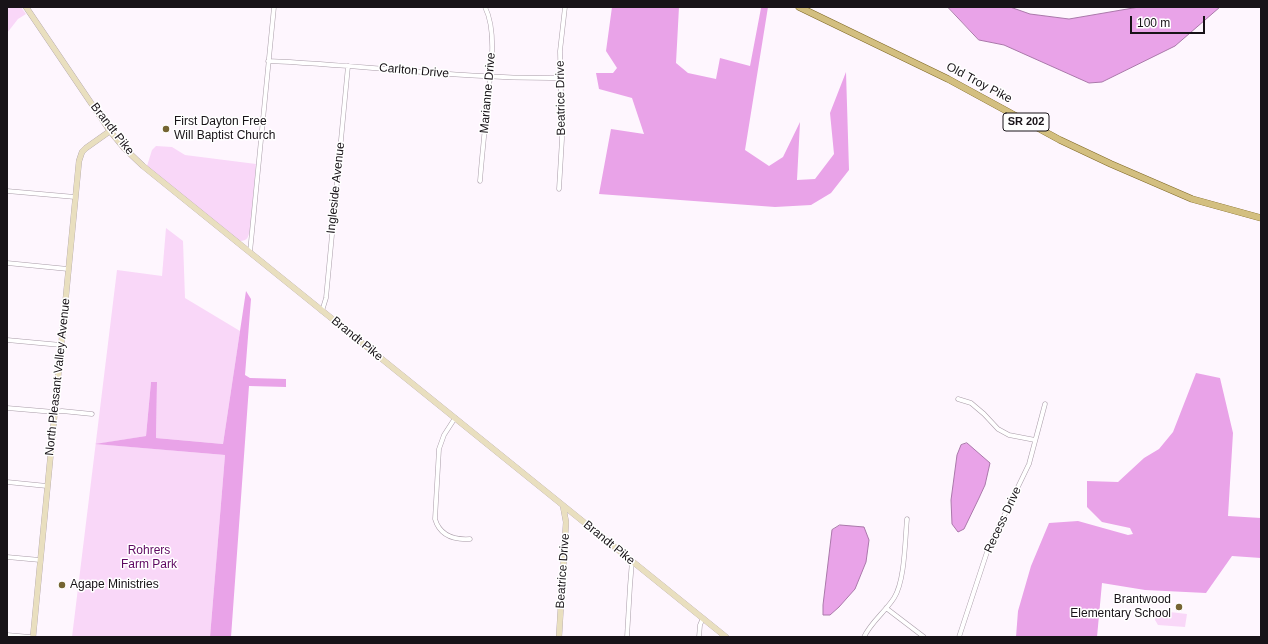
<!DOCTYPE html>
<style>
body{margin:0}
#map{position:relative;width:1268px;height:644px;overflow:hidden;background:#fef6fe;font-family:Helvetica,sans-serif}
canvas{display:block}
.frame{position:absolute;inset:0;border:8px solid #181318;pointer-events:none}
.scale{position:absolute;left:1130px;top:16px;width:75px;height:18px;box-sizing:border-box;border:2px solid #181318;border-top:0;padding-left:5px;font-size:12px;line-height:14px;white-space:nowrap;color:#181318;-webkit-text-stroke:3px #fff;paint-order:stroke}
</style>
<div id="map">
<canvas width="1268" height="644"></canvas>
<div class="frame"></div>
<div class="scale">100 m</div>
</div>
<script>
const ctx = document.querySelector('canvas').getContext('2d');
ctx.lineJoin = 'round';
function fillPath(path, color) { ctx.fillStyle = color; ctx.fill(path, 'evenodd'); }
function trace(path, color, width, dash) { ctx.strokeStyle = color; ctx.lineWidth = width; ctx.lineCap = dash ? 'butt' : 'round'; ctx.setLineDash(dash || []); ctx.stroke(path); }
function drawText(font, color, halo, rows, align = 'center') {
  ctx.font = font + ' Helvetica,sans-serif'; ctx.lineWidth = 3; ctx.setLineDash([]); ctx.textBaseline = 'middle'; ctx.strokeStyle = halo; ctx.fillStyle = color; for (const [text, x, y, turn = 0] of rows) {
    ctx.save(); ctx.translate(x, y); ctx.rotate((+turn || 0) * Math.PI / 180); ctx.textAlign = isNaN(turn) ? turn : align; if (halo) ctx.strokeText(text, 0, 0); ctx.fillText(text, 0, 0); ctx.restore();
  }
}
const green = new Path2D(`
 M7,7H21L26,14L18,19L7,33Z
 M156,146L172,147L185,155L256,164L250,230C248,237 248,241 240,241L147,166L152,150Z
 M166,228L183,241L185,298L240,331L223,444L156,438L157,382H151L146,436L97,444L225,455L210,637H72L117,270L162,276Z
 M1161,611L1187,614L1185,627L1158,625L1155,620L1156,613Z`);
const forest = new Path2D(`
 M612,7H679L676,63L688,73L716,79L720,58L750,66L761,8L768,7L745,150L769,166L783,157L800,122L797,180L815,179L834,154L830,113L846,72L849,170L831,193L811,205L775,207L599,194L611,129L644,134L632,98L599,89L596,73H613L617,68L606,51Z
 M246,291L251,299L245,375L250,378L286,379V387L249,386L231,637H210L225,455L95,444L146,436L151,382H157L156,438L223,444Z
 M1196,373L1220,378L1233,433L1228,516L1261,518V558L1232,556L1206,593L1145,590L1102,583L1097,637H1016L1018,611L1031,566L1049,523L1078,521L1128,535L1133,534L1130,528L1102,522L1087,507V481L1118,482L1144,458L1159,449L1173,432Z`);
const water = new Path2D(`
 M948,7H1010L1030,14L1069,19L1139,7H1220L1175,46L1102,82L1089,83L1004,45L979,40Z
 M967,443L990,463L985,485L979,498L964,529L958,532L952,524L951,500L957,455L961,445Z
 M840,525L864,527L869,540L866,562L855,589L839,607L830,615H823V605L832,530Z`);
const street = new Path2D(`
 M268,61C366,65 462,79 560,78
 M480,181C482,155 485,130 487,104C490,76 498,33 485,7
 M559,189L562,139L560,51L565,7
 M7,191L75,197
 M250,252L274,7
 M7,263L68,269
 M322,311L326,298L348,66
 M7,340L61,345
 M958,399L971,403L984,414L998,429L1009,435L1035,440
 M7,408L54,412L62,411L92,414
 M455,418L444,435L439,449L435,519C440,536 454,540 470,539
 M7,482L47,486
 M7,557L40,560
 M886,608L924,637
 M7,635L30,637
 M627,637L630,586L632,561
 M699,637L700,625L703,618
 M864,637C871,622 885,612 894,598C905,581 905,540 907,519
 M959,637L988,549L1029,464L1045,404`);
const secondary = new Path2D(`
 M26,7L110,131L124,148L143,166L726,637
 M33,637L79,161L82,152L86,148L110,131
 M559,637L566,522L563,506`);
const primary = new Path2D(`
 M799,7L948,79L1060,140L1111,164L1192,199L1261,218`);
const markers = [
 [166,129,4,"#756432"],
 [62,585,4,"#756432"],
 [1179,607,4,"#756432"]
];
const shields = [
 [1026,122,46]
];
const shieldNames = [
 ["SR 202",1026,122]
];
const streetNames = [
 ["Carlton Drive",414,71,5],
 ["Old Troy Pike",979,83,28],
 ["Marianne Drive",488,93,-85],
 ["Beatrice Drive",561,98,-91],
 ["Brandt Pike",112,129,52],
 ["Ingleside Avenue",336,188,-84],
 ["Brandt Pike",357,339,39],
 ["North Pleasant Valley Avenue",58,377,-84],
 ["Recess Drive",1003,520,-65],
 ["Brandt Pike",609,543,39],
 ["Beatrice Drive",563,571,-86]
];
const poiNames = [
 ["First Dayton Free",174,122],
 ["Will Baptist Church",174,136],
 ["Agape Ministries",70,585],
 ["Brantwood",1171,600,"right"],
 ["Elementary School",1171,614,"right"]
];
const parkNames = [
 ["Rohrers",149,551],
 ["Farm Park",149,565]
];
fillPath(green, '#f9d7f8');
fillPath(forest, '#e9a3e8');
fillPath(water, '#e9a3e8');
trace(water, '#aa78aa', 1);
trace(street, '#a99ca8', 5);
trace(secondary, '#a99ca8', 6);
trace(primary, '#7e6724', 7);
trace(street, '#fff', 4);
trace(secondary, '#e9dfbf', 5.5);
trace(primary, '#d3bf80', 6);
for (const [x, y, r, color] of markers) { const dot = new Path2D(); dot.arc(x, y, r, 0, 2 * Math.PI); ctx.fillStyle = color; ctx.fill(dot); trace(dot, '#fff', 1.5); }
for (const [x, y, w] of shields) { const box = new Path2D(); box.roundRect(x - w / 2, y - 9, w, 18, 3); ctx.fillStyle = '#fff'; ctx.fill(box); trace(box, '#181318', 1); }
drawText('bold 11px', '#181318', null, shieldNames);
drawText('12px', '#181318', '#fff', streetNames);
drawText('12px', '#181318', '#fff', poiNames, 'left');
drawText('12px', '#5e0861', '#fff', parkNames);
</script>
